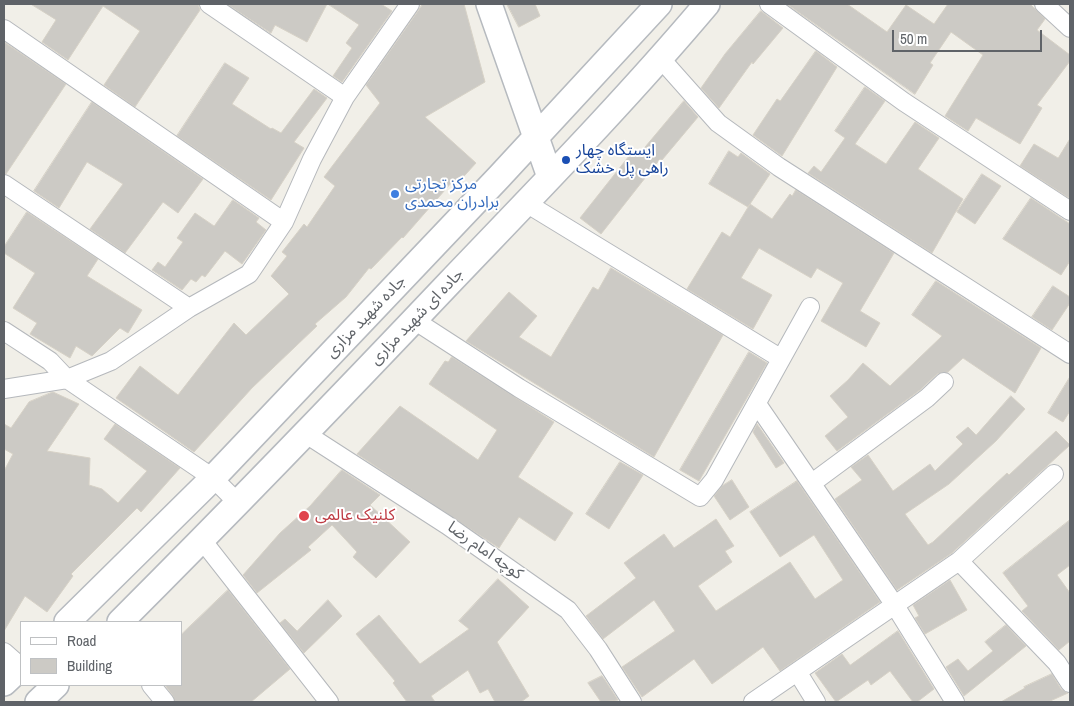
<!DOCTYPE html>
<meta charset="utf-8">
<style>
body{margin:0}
#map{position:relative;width:1074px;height:706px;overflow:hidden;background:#f1efe8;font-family:"Archivo Narrow",sans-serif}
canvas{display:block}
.frame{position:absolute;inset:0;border:5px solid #5f6368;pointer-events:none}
.legend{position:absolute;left:20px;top:621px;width:162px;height:65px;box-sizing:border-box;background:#fff;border:1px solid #bfc1c3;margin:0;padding:6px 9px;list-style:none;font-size:15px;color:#5f6368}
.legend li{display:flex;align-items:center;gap:10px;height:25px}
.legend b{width:25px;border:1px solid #bfc1c3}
.scale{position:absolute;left:892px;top:30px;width:150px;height:22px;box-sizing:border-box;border:2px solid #5f6368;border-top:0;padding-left:6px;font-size:15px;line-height:18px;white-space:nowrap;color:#5f6368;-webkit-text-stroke:4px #fff;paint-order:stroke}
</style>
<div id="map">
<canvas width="1074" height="706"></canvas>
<div class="frame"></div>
<ul class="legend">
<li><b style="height:6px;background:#fff"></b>Road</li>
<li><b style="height:14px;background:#cccac5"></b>Building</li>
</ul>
<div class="scale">50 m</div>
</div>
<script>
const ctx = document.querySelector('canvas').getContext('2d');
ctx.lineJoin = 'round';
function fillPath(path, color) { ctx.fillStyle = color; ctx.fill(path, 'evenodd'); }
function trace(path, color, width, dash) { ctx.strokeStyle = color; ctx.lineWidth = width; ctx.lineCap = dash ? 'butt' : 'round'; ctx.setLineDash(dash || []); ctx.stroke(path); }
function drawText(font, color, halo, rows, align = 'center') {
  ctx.font = font + ' "Archivo Narrow","Noto Sans Arabic",sans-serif'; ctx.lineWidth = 4; ctx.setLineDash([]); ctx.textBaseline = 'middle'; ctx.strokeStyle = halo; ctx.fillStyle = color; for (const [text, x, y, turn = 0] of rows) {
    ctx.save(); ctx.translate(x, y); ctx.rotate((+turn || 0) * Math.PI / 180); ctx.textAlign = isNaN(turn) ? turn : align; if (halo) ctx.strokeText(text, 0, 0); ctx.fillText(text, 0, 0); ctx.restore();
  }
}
const building = new Path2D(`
 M31,4H198L200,10L135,107L104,85L140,31L103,6L68,60L42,42L56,20Z
 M227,4H327L307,42L275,25L271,33Z
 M328,4H381L392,11L342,82L333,76L352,48L346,43L359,25Z
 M423,4H464L485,82L425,117L476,163L456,185L452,182L403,238L402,237L371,269L369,268L346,297L315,324L317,326L252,388L194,452L116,398L140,366L178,395L234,323L246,335L289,294L271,276L287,256L282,252L304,224L307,227L335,186L324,177L380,103L366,85Z
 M507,4H535L540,16L519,27Z
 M787,4H847L887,32L906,5L934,24L948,4H1030L1045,19L1037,30L1070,55V61L1037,105L1042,108L1020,144L976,118L968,131L945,116L983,55L951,32L930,63L933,65L915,94Z
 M761,11L783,28L753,64L752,62L719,108L701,88L725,54Z
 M4,42L66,84L6,174H4Z
 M816,51L837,67L782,156L753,135L777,99L780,101Z
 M225,63L249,78L232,104L271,129L272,128L281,133L314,89L327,98L294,142L304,148L271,200L177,136Z
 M865,87L885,101L855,144L886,164L915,122L939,138L918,169L963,199L932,253L808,173L814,166L821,172L845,138L835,131Z
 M684,101L698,117L662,160L660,159L601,234L580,218L633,151L638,155Z
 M92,102L203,179L178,213L163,202L125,253L90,229L123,184L87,162L59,208L34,191Z
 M1070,139V197L1069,198L1020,166L1034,144L1058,158Z
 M729,151L738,157L741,153L770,174L748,207L709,184Z
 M982,174L1001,186L975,224L957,212Z
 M796,190L894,253L860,311L880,323L866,347L821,321L843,283L817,268L811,278L759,248L741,278L772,295L753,329L687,289L722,232L730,237L750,204L772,219L790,194L792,196Z
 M1031,198L1070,224V261L1061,275L1003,239Z
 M233,200L259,218L256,222L266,230L242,264L225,251L205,277L202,275L196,282L191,279L182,290L152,270L158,262L165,267L183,242L177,238L195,213L214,226Z
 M27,212L98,259L87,276L142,310L128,333L120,328L92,356L76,346L70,358L30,334L37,323L13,308L35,273L4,253V247Z
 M611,268L723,335L654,457L466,341L509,292L537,316L519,337L551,357L593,287L598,290Z
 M936,281L1041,348L1015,393L963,358L948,372L937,374L920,390L837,451L825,436L848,417L830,396L848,380L863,363L890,386L942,336L912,315Z
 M1053,286L1070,297V303L1052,330L1032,317Z
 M749,352L767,363L699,481L680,470Z
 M452,357L554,422L518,477L573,513L555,541L519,517L499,548L357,454L400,406L478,460L497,430L429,384L445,361L448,362Z
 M1070,377V411L1063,422L1048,413Z
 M53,392L79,404L47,451L90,458L89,485L102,489L118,503L147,471L104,439L115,424L180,468L141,512L137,508L71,574L73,576L47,612L25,596L4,631V471L13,454L4,449V424L11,428L29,402Z
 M1011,396L1025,409L996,441L949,484L905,514L928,545L933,542L1007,473L1009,475L1056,431L1070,445L952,553L897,590L835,499L862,480L851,467L868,455L893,491L930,464L935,471L963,444L956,437L968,427L976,435Z
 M757,424L784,463L776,468L753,432Z
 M620,462L643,475L609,529L586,514Z
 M342,470L380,495L370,505L410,542L376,578L353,557L357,552L332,525L308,547L311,550L257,593L243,575L280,533L310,506Z
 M732,480L749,507L730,520L714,496L722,486Z
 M797,481L880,602L780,671L763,647L712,684L694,659L642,697L622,667L675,631L654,600L603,639L586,616L636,578L624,563L664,534L674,548L716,519L734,546L725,551L732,562L698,586L716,611L790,562L815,599L843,580L814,535L780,557L750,512Z
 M1070,520V565L1057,575L1070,593V641L1059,650L1022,611L1028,606L1003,573Z
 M498,579L529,607L497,642L529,696L521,702H495L488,689L480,693L468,670L431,696L435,702H407L393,683L395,681L356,634L379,615L420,664L469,629L459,621Z
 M950,580L967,610L925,634L915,618L919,616L913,605Z
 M228,590L290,669L251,702H175L173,696L165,685H181V635Z
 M328,600L342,616L304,653L280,623L285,619L297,631Z
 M1006,625L1026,646L964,696L946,667L958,659L968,671L993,651L985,642Z
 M898,631L934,689L917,702H913L890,671L871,685L868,680L836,702L815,673L842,654L850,665Z
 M1052,674L1061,689L1068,693L1048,702H1001L1025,688L1024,687Z
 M602,676L605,680L618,700L601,702L588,683Z`);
const street = new Path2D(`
 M209,4L345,97
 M769,4L904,102L1070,211
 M1044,4L1070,28
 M4,29L284,222
 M661,59L718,123L779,167L1070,354
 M4,184L189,308
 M526,203L780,358
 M414,320L519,388L700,497L714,480L810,307
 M4,331L50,361L67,379L111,361L189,308L249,274L284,222L312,159L345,97L410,4
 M4,389L67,379L213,478L239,504
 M757,404L894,604L955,702
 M306,434L447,525L568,610L598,649L632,702
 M812,483L927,398L944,382
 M202,540L329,702
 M959,561L1057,663L1070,683
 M4,652L21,667
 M798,673L816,702
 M151,685L165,702
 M753,702L959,561L1054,474`);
const secondary = new Path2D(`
 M489,4L550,177
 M67,622L213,478L499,177L659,4
 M120,622C232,510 342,396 451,281C538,190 626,100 707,4
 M4,683L21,667
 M38,702L56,685`);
const markers = [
 [566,160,5,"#1a4fb4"],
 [395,194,5,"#3f7fe0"],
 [304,516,6,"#e0444e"]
];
const transitNames = [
 ["ایستگاه چهار",576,151],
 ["راهی پل خشک",576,169]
];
const shopNames = [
 ["مرکز تجارتی",405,185],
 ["برادران محمدی",405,203]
];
const streetNames = [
 ["جاده شهید مزاری",366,317,-46],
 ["جاده ای شهید مزاری",417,317,-46],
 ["کوچه امام رضا",485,551,35]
];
const healthNames = [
 ["کلنیک عالمی",315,516]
];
fillPath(building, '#cccac5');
trace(building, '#d6d1c6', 1);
trace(street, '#b5b8bc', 20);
trace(secondary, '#b6babf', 28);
trace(street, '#fff', 18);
trace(secondary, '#fff', 25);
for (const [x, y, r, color] of markers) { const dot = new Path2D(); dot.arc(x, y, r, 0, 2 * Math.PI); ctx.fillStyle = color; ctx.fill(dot); trace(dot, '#fff', 2); }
drawText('16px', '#164399', '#fff', transitNames, 'left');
drawText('16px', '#366cbe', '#fff', shopNames, 'left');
drawText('16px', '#5f6368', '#fff', streetNames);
drawText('16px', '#be3a42', '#fff', healthNames, 'left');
</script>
